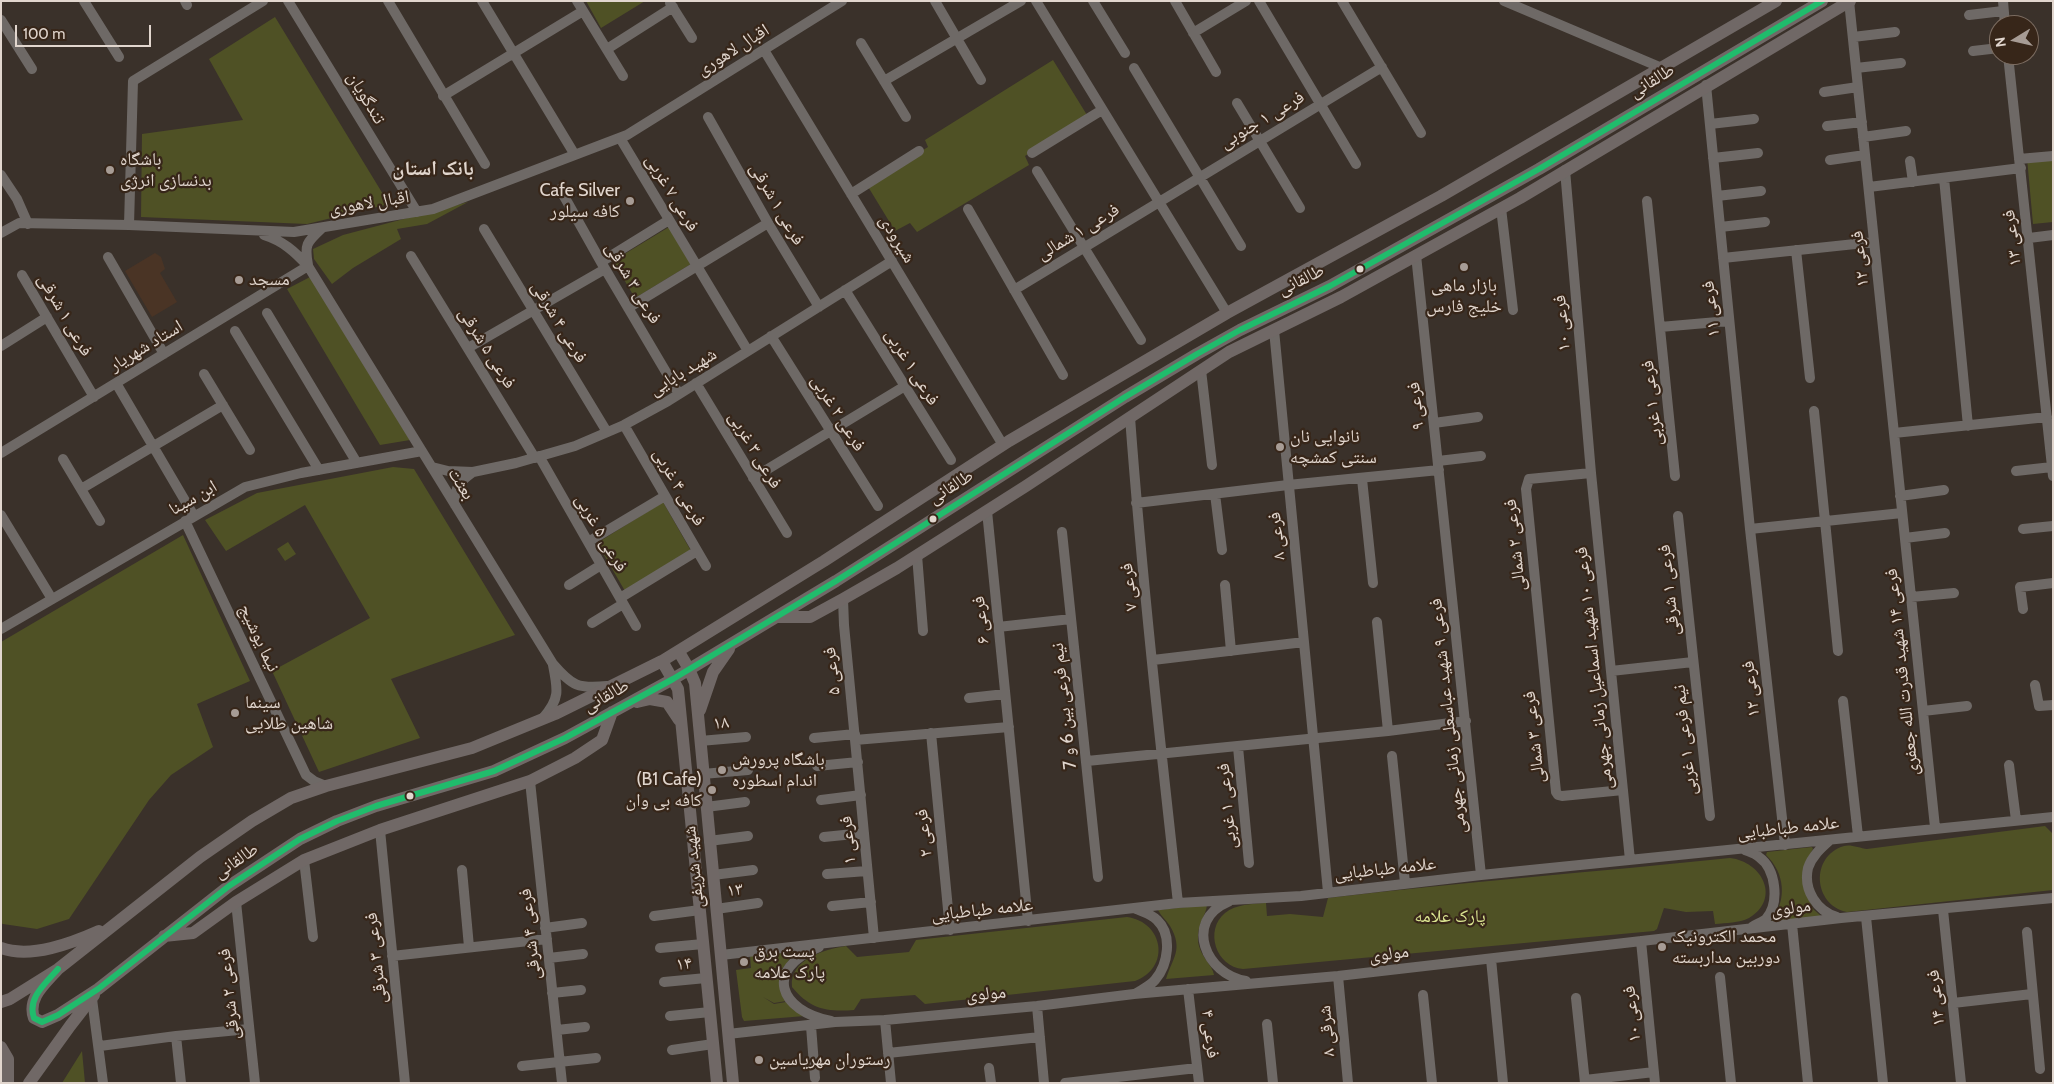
<!DOCTYPE html>
<meta charset="utf-8">
<style>
body{margin:0}
#map{position:relative;width:2054px;height:1084px;overflow:hidden;background:#3a312a;font-family:Cabin,sans-serif}
canvas{display:block}
.frame{position:absolute;inset:0;border:2px solid #e1d6ce;pointer-events:none}
.north{position:absolute;left:1989px;top:15px;width:50px;height:50px;box-sizing:border-box;background:#372619;border:1px solid #7b6c61;border-radius:50%;rotate:261deg;font-size:14px;font-weight:700;line-height:20px;text-align:center;color:#e1d6ce}
.north::after{content:'';display:block;margin:auto;width:18px;height:22px;background:#a79c95;clip-path:polygon(50% 0,100% 100%,50% 72%,0 100%)}
.scale{position:absolute;left:15px;top:25px;width:136px;height:22px;box-sizing:border-box;border:2px solid #e1d6ce;border-top:0;padding-left:6px;font-size:15px;line-height:18px;white-space:nowrap;color:#e1d6ce;-webkit-text-stroke:4px #372619;paint-order:stroke}
</style>
<div id="map">
<canvas width="2054" height="1084"></canvas>
<div class="frame"></div>
<div class="north">N</div>
<div class="scale">100 m</div>
</div>
<script>
const ctx = document.querySelector('canvas').getContext('2d');
ctx.lineJoin = 'round';
function fillPath(path, color) { ctx.fillStyle = color; ctx.fill(path, 'evenodd'); }
function trace(path, color, width, dash) { ctx.strokeStyle = color; ctx.lineWidth = width; ctx.lineCap = dash ? 'butt' : 'round'; ctx.setLineDash(dash || []); ctx.stroke(path); }
function drawText(font, color, halo, rows, align = 'center') {
  ctx.font = font + ' Cabin,"Noto Naskh Arabic",sans-serif'; ctx.lineWidth = 4.5; ctx.setLineDash([]); ctx.textBaseline = 'middle'; ctx.strokeStyle = halo; ctx.fillStyle = color; for (const [text, x, y, turn = 0] of rows) {
    ctx.save(); ctx.translate(x, y); ctx.rotate((+turn || 0) * Math.PI / 180); ctx.textAlign = isNaN(turn) ? turn : align; if (halo) ctx.strokeText(text, 0, 0); ctx.fillText(text, 0, 0); ctx.restore();
  }
}
const built = new Path2D(`
 M155,253L161,257L165,269L160,273L177,302L152,317L125,271Z`);
const green = new Path2D(`
 M586,1H645L601,28Z
 M275,17L389,204L307,224L141,217L142,134L243,120L209,59Z
 M1053,60L1087,115L1025,156L1029,165L917,232L910,223L895,231L867,185L928,147L925,140Z
 M2053,156V222L2033,224L2027,158Z
 M468,202L427,224L397,229L401,239L353,268L332,284L314,259L313,249L343,235Z
 M669,227L691,264L635,298L613,261Z
 M310,277L410,440L380,445L287,289Z
 M393,467L414,469L515,635L391,679L420,738L319,772L272,671L370,618L305,505L226,551L205,520L257,493Z
 M663,502L691,551L625,591L597,543Z
 M183,535L250,681L197,704L213,747L171,775L149,800L69,919L37,929L3,924L1,923V642Z
 M288,542L296,554L285,561L277,549Z
 M2045,826L2053,834V890L1847,912C1813,905 1810,856 1844,846C1850,844 1860,848 1867,849Z
 M1812,847L1813,849L1808,858L1809,900L1813,909L1820,915V917L1773,922L1772,920C1787,899 1785,873 1766,855L1767,852Z
 M1730,858C1763,862 1781,899 1749,918C1739,923 1726,923 1715,924L1713,911L1686,912L1664,908L1657,929L1654,931L1243,969C1216,967 1204,930 1225,913C1236,904 1252,904 1266,903L1267,916L1290,914L1323,917L1328,898C1462,882 1596,872 1730,858Z
 M1207,905C1206,916 1197,924 1198,940C1199,956 1213,965 1214,975L1166,979C1172,958 1184,950 1170,926C1166,920 1161,916 1158,910Z
 M1127,917C1164,922 1171,968 1135,981L925,1004L915,995L861,999L854,1010C826,1012 810,1009 792,987C789,959 826,949 846,946L857,957L909,952L916,940Z
 M795,952L783,968C772,967 763,971 759,981C765,973 771,968 783,969L786,1001L774,1003L763,997L774,1004L786,1002L794,1010L805,1016L744,1021L742,1017L736,970L751,968L750,956Z
 M82,1051L85,1083H62Z`);
const minor = new Path2D(`
 M84,1L119,57
 M185,1L187,5
 M288,1L417,212
 M388,1L485,164
 M482,1L575,155
 M577,1L623,76
 M935,1L981,80
 M1036,1L1227,313
 M1093,1L1125,53
 M1175,1L1216,72
 M1259,1L1356,164
 M1342,1L1421,133
 M1504,1L1662,68
 M1849,1L1935,827
 M2003,1L2005,25
 M670,3L692,38
 M1969,15L2003,11
 M1,20L32,69
 M1193,33L1246,1
 M1853,37L1895,32
 M861,43L906,117
 M607,49L673,7
 M764,50L1003,445
 M1973,51L1999,48
 M2008,55L2053,476
 M1134,68L1241,246
 M1856,68L1901,63
 M884,81L1021,1
 M1706,85L1750,529L1785,845
 M1824,92L1858,87
 M443,96L583,11
 M1237,103L1300,208
 M708,117L768,223L819,307
 M1710,124L1754,119
 M1827,126L1862,122
 M1863,137L1906,131
 M620,138L748,351
 M1032,153L1102,110
 M1713,158L1758,153
 M2019,159L2053,156
 M1830,160L1865,155
 M1910,161L1913,182
 M1565,170L1591,473L1630,860
 M1037,171L1141,340
 M1,175L17,199L28,224
 M1944,178L1968,426
 M1869,187L2021,168
 M560,189L601,262L679,394
 M851,194L919,151
 M1717,196L1761,191
 M1647,201L1675,476
 M1501,208L1513,310
 M968,209L1063,375
 M129,225L133,81L263,1
 M1720,227L1765,222
 M484,229L607,432
 M1,233L19,223L129,225L294,232L433,209L627,135L842,1
 M264,235C283,241 294,251 308,266L553,664C572,686 578,689 607,686
 M2029,238L2053,235
 M1796,250L1810,378
 M1416,255L1481,875
 M411,256L535,458
 M108,257L164,354
 M1723,258L1874,242
 M601,262L669,220
 M308,265C304,244 307,242 322,228
 M22,275L94,397
 M845,290L951,460
 M1014,290L1382,67
 M628,308L768,223
 M267,313L357,463
 M1660,327L1729,321
 M1274,330L1328,892
 M235,331L319,470
 M771,336L878,506
 M1,346L47,317
 M468,348L605,269
 M1201,370L1212,465
 M204,374L250,450
 M116,383L194,516
 M696,383L787,533
 M1814,411L1838,651
 M1130,417C1142,579 1160,741 1178,903
 M1434,423L1478,417
 M624,425L706,566
 M1894,433L2047,417
 M1,453L308,266
 M539,456L636,626
 M63,459L100,521
 M1438,461L1481,456
 M432,467L448,471L473,472L516,463L575,446L624,425L668,401L892,261
 M2016,471L2052,467
 M1591,473L1529,479L1526,489L1556,792L1558,795L1562,796L1623,790
 M753,478L905,386
 M1362,479L1373,583
 M81,489L223,405
 M1215,494L1222,550
 M1900,496L1944,490
 M1136,503L1288,485L1439,470
 M455,505C455,486 458,483 473,472
 M987,511L1028,921
 M1,515L52,599
 M1678,516L1710,816
 M185,521L306,775L314,781L326,786
 M1750,529L1902,513
 M2023,529L2053,526
 M1062,532L1098,877
 M1905,538L1945,533
 M588,542L665,496
 M917,555L923,631
 M569,585L601,565
 M1225,585L1231,651
 M1911,597L1954,593
 M620,598L697,551
 M843,599L844,625L874,938
 M2023,609L2020,587L2053,583
 M1377,622L1388,731
 M592,623L623,604
 M998,627L1071,619
 M1,629L245,487L301,473L422,451
 M1153,660L1304,642
 M1611,671L1693,662
 M2035,685L2039,706L2053,705
 M969,698L1005,694
 M1843,701L1858,836
 M1923,711L1967,706
 M543,718C560,699 558,690 553,665
 M931,733L950,930
 M814,738L855,734
 M855,740L1009,727
 M700,741L746,737
 M1238,747L1249,863
 M1392,756L1405,883
 M1087,761L1388,731L1466,721
 M2009,765L2016,820
 M817,766L858,762
 M703,774L748,770
 M530,781L562,1083
 M821,800L861,795
 M706,807L745,802
 M380,830L405,1083
 M824,837L864,833
 M1830,840C1821,848 1812,856 1808,868C1803,890 1817,911 1837,917
 M709,841L748,836
 M1745,850C1750,852 1755,853 1759,857C1776,869 1780,903 1766,919C1763,922 1756,924 1752,927
 M304,860L313,937
 M462,870L469,947
 M827,874L867,871
 M713,875L753,870
 M236,902L255,1083
 M1228,902C1183,921 1206,975 1246,981
 M832,906L871,902
 M716,909L758,903
 M1943,910L1961,1083
 M654,916L700,910
 M1866,917L1883,1083
 M1792,924L1808,1083
 M545,928L582,923
 M2027,932L2040,1069
 M1641,941L1655,1083
 M819,947C763,969 779,1011 831,1021
 M660,948L703,944
 M721,955L1178,903L1301,896L1481,875L2053,817
 M392,956L547,939
 M549,958L583,954
 M1491,959L1503,1083
 M1338,976L1348,1083
 M1720,977L1731,1083
 M664,982L706,978
 M1188,989L1199,1083
 M552,993L581,990
 M1135,994C1141,990 1150,986 1155,980C1168,965 1173,935 1157,920C1151,914 1143,912 1136,909
 M1423,995L1432,1083
 M1576,998L1585,1083
 M92,999L103,1083
 M1953,1003L2032,994
 M1037,1006L1044,1083
 M670,1016L710,1012
 M885,1020L891,1083
 M1267,1024L1273,1083
 M811,1026L815,1078
 M557,1030L585,1027
 M728,1034L835,1022L885,1020L1037,1006L1134,994L1338,976L1841,918L2053,898
 M176,1036L181,1083
 M100,1046L176,1036L249,1029
 M672,1050L713,1044
 M888,1053L1040,1037
 M522,1066L596,1058
 M989,1068L991,1083
 M1585,1080L1654,1072
 M1065,1083L1197,1068`);
const major = new Path2D(`
 M778,617H810L843,599L897,568L1026,486L1229,352L1341,297L1520,198L1850,1
 M679,652L689,669L695,683L733,1083
 M662,661L678,689L717,1083
 M637,702L650,699L667,702L679,720
 M700,710L713,672L729,649
 M164,936L193,933L236,902L304,860L380,830L530,781L575,758L602,740L612,712
 M1,948C31,959 72,943 99,931
 M58,969C45,984 27,998 34,1018L42,1022L58,1015L98,989L229,886L300,839L337,821L376,806L494,771L565,738L673,679L836,581L1125,397L1197,354L1240,330L1330,286L1539,169L1822,1
 M1,1002L10,999L58,969L200,857L252,821L291,798L326,786L472,748L555,714L662,661L824,561L1009,441L1227,313L1441,196L1776,1
 M1,1047L8,1059V1083
 M29,1083L70,1026L94,995`);
const bus1 = new Path2D(`
 M58,969C45,984 27,998 34,1018L42,1022L58,1015L98,989L229,886L300,839L337,821L376,806L494,771L565,738L673,679L836,581L1125,397L1197,354L1240,330L1330,286L1539,169L1822,1`);
const markers = [
 [110,170,5,"#a79c95"],
 [630,201,5,"#a79c95"],
 [1464,267,5,"#a79c95"],
 [1360,269,4.5,"#e1d6ce"],
 [239,280,5,"#a79c95"],
 [1280,447,5,"#a79c95"],
 [933,519,4.5,"#e1d6ce"],
 [235,713,5,"#a79c95"],
 [722,770,5,"#a79c95"],
 [712,790,5,"#a79c95"],
 [410,796,4.5,"#e1d6ce"],
 [1662,947,5,"#a79c95"],
 [744,962,5,"#a79c95"],
 [759,1060,5,"#a79c95"]
];
const streetNames = [
 ["اقبال لاهوری",733,50,-32],
 ["طالقانی",1652,81,-31],
 ["تندگویان",366,98,59],
 ["فرعی ۱ جنوبی",1262,120,-31],
 ["فرعی ۷ غربی",672,193,59],
 ["اقبال لاهوری",369,203,-9],
 ["فرعی ۱ شرقی",777,204,60],
 ["فرعی ۱ شمالی",1078,232,-31],
 ["فرعی ۱۳",2012,238,-97],
 ["شیرودی",897,239,59],
 ["فرعی ۱۲",1860,259,-96],
 ["طالقانی",1301,280,-26],
 ["فرعی ۳ شرقی",633,283,59],
 ["فرعی ۱۱",1711,309,-96],
 ["فرعی ۱ شرقی",65,315,60],
 ["فرعی ۴ شرقی",559,322,59],
 ["فرعی ۱۰",1562,323,-95],
 ["استاد شهریار",146,346,-31],
 ["فرعی ۵ شرقی",487,348,58],
 ["فرعی ۱ غربی",912,367,58],
 ["شهید بابایی",683,372,-31],
 ["فرعی ۱ غربی",1652,403,-96],
 ["فرعی ۹",1416,406,-96],
 ["فرعی ۲ غربی",838,413,58],
 ["فرعی ۳ غربی",755,450,59],
 ["بعثت",461,484,58],
 ["فرعی ۴ غربی",679,487,60],
 ["طالقانی",951,487,-32],
 ["ابن سینا",193,498,-30],
 ["فرعی ۵ غربی",601,533,60],
 ["فرعی ۸",1277,536,-96],
 ["فرعی ۲ شمالی",1515,545,-96],
 ["فرعی ۷",1129,587,-96],
 ["فرعی ۱ شرقی",1669,590,-96],
 ["فرعی ۶",981,620,-96],
 ["نیما یوشیج",259,638,65],
 ["فرعی ۱۰ شهید اسماعیل زمانی جهرمی",1594,668,-96],
 ["فرعی ۵",832,671,-96],
 ["فرعی ۱۴ شهید قدرت الله جعفری",1902,672,-96],
 ["فرعی ۱۲",1751,689,-96],
 ["طالقانی",606,696,-29],
 ["نیم فرعی بین 6 و 7",1064,706,-96],
 ["فرعی ۹ شهید عباسعلی زمانی جهرمی",1448,716,-96],
 ["۱۸",721,723,-5],
 ["فرعی ۳ شمالی",1534,737,-96],
 ["نیم فرعی ۱ غربی",1685,740,-96],
 ["فرعی ۱ غربی",1227,806,-95],
 ["علامه طباطبایی",1788,828,-6],
 ["فرعی ۲",924,833,-96],
 ["فرعی ۱",848,840,-95],
 ["طالقانی",236,861,-34],
 ["شهید شریفی",694,867,-96],
 ["علامه طباطبایی",1385,869,-6],
 ["۱۳",735,890,-7],
 ["مولوی",1791,908,-7],
 ["علامه طباطبایی",982,910,-6],
 ["فرعی ۴ شرقی",530,934,-96],
 ["مولوی",1389,954,-7],
 ["فرعی ۳ شرقی",376,958,-96],
 ["۱۴",684,964,-6],
 ["فرعی ۲ شرقی",229,994,-96],
 ["مولوی",986,994,-5],
 ["فرعی ۱۴",1936,998,-96],
 ["فرعی ۱۰",1632,1014,-96],
 ["۸ شرقی",1327,1031,-95],
 ["فرعی ۴",1210,1034,83]
];
const poiNames = [
 ["باشگاه",120,160],
 ["بدنسازی انرژی",120,181],
 ["Cafe Silver",620,191,"right"],
 ["کافه سیلور",620,212,"right"],
 ["مسجد",249,280],
 ["بازار ماهی",1464,286,"center"],
 ["خلیج فارس",1464,307,"center"],
 ["نانوایی نان",1290,437],
 ["سنتی کمشچه",1290,458],
 ["سینما",245,703],
 ["شاهین طلایی",245,724],
 ["باشگاه پرورش",732,760],
 ["اندام اسطوره",732,781],
 ["(B1 Cafe)",702,780,"right"],
 ["کافه بی وان",702,801,"right"],
 ["محمد الکترونیک",1672,937],
 ["دوربین مداربسته",1672,958],
 ["پست برق",754,952],
 ["پارک علامه",754,973],
 ["رستوران مهریاسین",769,1060]
];
const parkNames = [
 ["پارک علامه",1450,917]
];
const quarterNames = [
 ["بانک استان",433,169]
];
fillPath(built, '#4a3425');
fillPath(green, '#4f5125');
trace(minor, '#6e6966', 10);
trace(major, '#706866', 12);
trace(bus1, '#20bc6c', 6);
for (const [x, y, r, color] of markers) { const dot = new Path2D(); dot.arc(x, y, r, 0, 2 * Math.PI); ctx.fillStyle = color; ctx.fill(dot); trace(dot, '#372619', 2); }
drawText('18px', '#e1d6ce', '#372619', streetNames);
drawText('18px', '#e1d6ce', '#372619', poiNames, 'left');
drawText('18px', '#dce692', '#372619', parkNames);
drawText('bold 20px', '#e1d6ce', '#372619', quarterNames);
</script>
